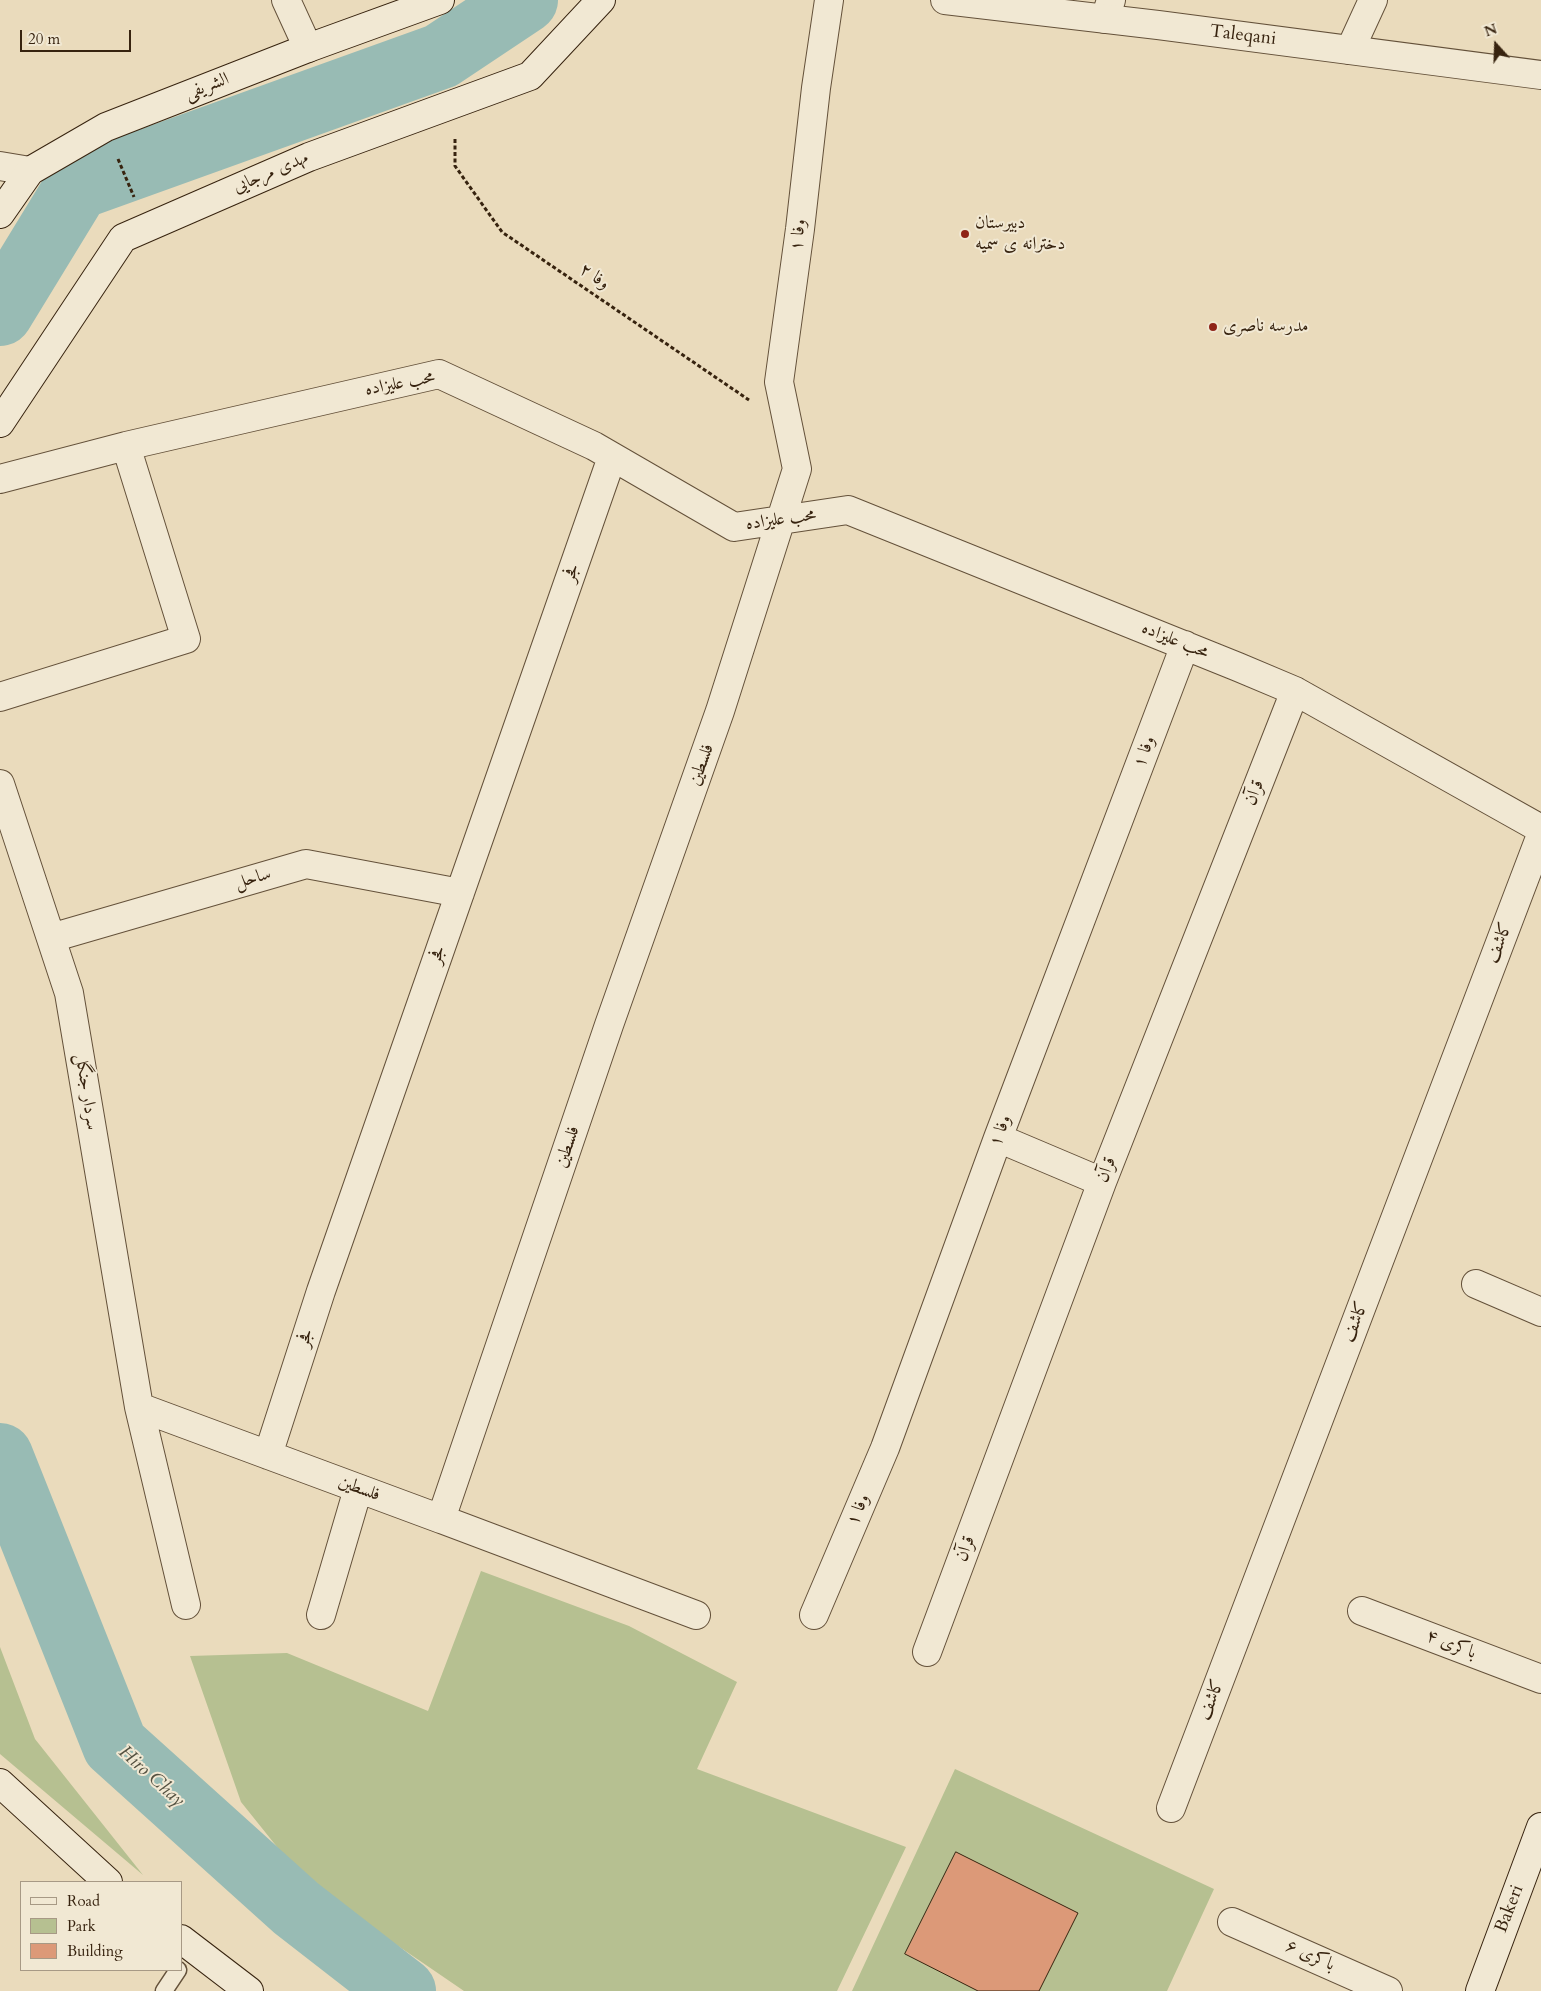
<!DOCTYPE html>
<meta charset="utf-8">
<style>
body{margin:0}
#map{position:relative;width:1541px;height:1991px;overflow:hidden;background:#eadbbc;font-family:Cardo,serif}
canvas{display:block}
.legend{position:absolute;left:20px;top:1881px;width:162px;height:90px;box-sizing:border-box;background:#f1e8d3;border:1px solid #a79985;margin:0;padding:6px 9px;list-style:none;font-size:15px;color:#37230f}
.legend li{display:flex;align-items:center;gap:10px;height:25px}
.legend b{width:25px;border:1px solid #a79985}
.north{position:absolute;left:1471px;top:20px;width:50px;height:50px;-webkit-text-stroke:4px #f1e8d3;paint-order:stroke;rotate:340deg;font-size:14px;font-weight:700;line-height:20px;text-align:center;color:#37230f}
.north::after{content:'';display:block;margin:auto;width:18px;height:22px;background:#37230f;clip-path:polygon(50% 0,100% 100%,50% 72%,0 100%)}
.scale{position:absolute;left:20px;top:30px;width:111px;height:22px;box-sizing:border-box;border:2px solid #37230f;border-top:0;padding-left:6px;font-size:15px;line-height:18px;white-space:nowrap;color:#37230f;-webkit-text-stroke:4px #f1e8d3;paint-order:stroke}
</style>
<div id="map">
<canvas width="1541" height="1991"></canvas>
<ul class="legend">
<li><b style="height:6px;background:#f1e8d3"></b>Road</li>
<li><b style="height:14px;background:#b6c091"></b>Park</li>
<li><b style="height:14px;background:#dc9978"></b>Building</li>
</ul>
<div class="north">N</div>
<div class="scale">20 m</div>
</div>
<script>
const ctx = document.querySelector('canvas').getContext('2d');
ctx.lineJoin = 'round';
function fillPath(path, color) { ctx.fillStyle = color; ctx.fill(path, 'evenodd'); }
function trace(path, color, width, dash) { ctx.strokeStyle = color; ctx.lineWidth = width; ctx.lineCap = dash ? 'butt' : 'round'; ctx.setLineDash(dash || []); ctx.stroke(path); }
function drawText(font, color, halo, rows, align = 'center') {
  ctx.font = font + ' Cardo,Amiri,serif'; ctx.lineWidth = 4; ctx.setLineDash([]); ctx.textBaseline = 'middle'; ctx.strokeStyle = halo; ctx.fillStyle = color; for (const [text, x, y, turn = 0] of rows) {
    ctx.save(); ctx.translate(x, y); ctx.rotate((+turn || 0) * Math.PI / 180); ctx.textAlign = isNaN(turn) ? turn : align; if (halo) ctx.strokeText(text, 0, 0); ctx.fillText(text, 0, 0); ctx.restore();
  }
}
const green = new Path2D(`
 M481,1571L629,1626L737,1682L697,1769L906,1847L837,1991H464L306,1883L241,1802L190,1656L287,1653L428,1711Z
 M0,1647L35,1739L143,1875L0,1754Z
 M955,1769L1214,1889L1167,1991H852Z`);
const river = new Path2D(`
 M0,313L77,187L441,56L525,0
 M0,1456L115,1745L296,1908L403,1991`);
const building = new Path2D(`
 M956,1852L1078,1913L1039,1991H978L905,1954Z`);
const path = new Path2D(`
 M455,139V166L502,232L749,400
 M118,159L134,197`);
const service = new Path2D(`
 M164,1991L178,1970`);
const minor = new Path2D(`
 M286,0L308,48
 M1105,19L1111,0
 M1350,50L1373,0
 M0,166L30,171
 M0,479L126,446L439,374L594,446L734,527L848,510L1238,667L1295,691L1541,829
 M0,697L186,639L126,446
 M0,784L69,993L139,1407L186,1605
 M51,938L306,864L460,893
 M998,1138L1102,1182
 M1476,1284L1541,1312
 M139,1407L441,1519L609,1025L720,711L797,469L779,382L800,229L816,88L829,0
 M268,1455L321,1291L612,457
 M441,1519L696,1615
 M1362,1611L1541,1679
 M321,1615L358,1489
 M814,1615L885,1448L998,1138L1185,645
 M927,1652L1102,1182L1295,691
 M1171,1808L1541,835
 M1232,1922L1388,1991`);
const tertiary = new Path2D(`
 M945,0L1158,25L1541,75`);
const secondary = new Path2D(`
 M0,214L30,171L106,127L308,48L440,0
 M0,423L123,238L309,157L530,76L601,0
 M0,1783L108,1882
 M181,1939L249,1991
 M1480,1991L1541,1827`);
const markers = [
 [965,234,5,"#8f2418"],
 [1213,327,5,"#8f2418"]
];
const streetNames = [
 ["Taleqani",1243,36,7],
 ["الشریفی",207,87,-21],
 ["مهدی مرجایی",271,173,-23],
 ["وفا ۱",799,235,-83],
 ["وفا ۲",594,277,34],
 ["محب علیزاده",400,384,-11],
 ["محب علیزاده",781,520,-8],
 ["فجر",572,573,-71],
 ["محب علیزاده",1175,641,22],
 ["وفا ۱",1145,752,-69],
 ["فلسطین",702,765,-70],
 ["قرآن",1255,793,-69],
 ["ساحل",253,879,-16],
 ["کاشف",1500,943,-69],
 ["فجر",438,955,-71],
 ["سردار جنگل",86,1092,81],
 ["وفا ۱",1001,1131,-69],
 ["فلسطین",568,1147,-71],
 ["قرآن",1107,1170,-69],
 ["کاشف",1356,1322,-69],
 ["فجر",306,1338,-72],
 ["فلسطین",359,1489,20],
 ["وفا ۱",859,1510,-67],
 ["قرآن",966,1549,-70],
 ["باکری ۴",1451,1645,21],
 ["کاشف",1212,1700,-69],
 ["Bakeri",1510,1909,-69],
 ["باکری ۶",1310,1956,24]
];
const poiNames = [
 ["دبیرستان",975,224],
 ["دخترانه ی سمیه",975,245],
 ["مدرسه ناصری",1223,327]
];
const waterNames = [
 ["Hiro Chay",151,1777,42]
];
fillPath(green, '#b6c091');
trace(river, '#98bbb4', 66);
fillPath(building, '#dc9978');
trace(building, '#37230f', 1);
trace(service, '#64513a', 19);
trace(minor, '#64513a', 30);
trace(tertiary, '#64513a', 30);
trace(secondary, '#37230f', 30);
trace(path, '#37230f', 3, [4, 2.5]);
trace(service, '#f1e8d3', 16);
trace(minor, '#f1e8d3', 28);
trace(tertiary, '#f1e8d3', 28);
trace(secondary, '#f1e8d3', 28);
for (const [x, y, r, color] of markers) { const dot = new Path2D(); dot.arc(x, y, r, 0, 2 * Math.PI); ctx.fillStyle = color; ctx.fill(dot); trace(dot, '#f1e8d3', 2); }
drawText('18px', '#37230f', '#f1e8d3', streetNames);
drawText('18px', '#37230f', '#f1e8d3', poiNames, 'left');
drawText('italic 19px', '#545141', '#f1e8d3', waterNames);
</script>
